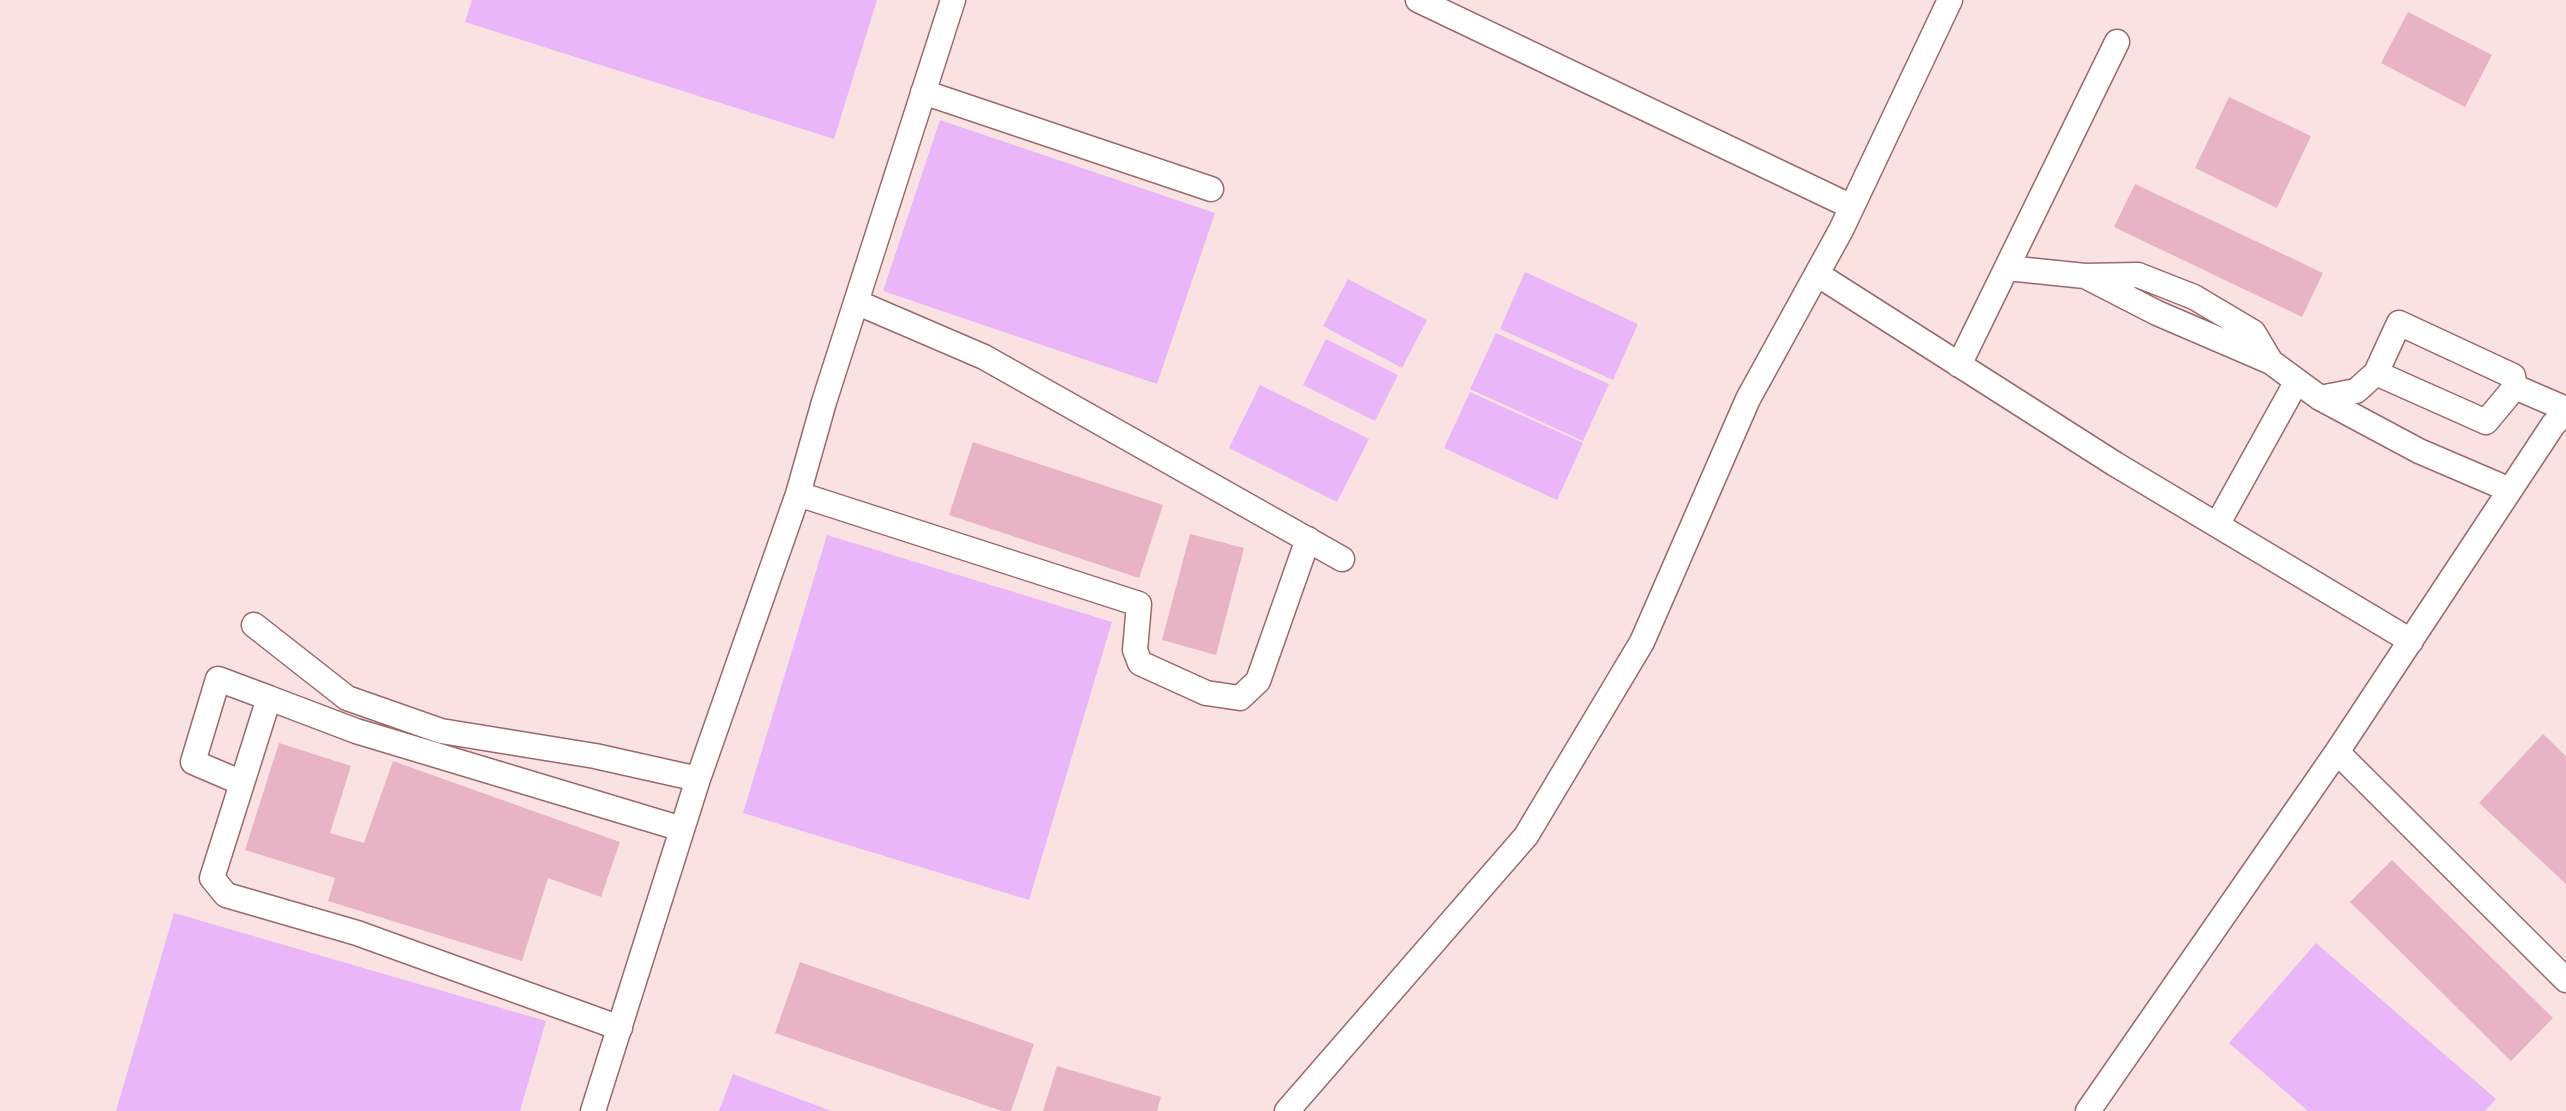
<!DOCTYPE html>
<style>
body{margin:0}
canvas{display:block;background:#fae2e2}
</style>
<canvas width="2566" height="1111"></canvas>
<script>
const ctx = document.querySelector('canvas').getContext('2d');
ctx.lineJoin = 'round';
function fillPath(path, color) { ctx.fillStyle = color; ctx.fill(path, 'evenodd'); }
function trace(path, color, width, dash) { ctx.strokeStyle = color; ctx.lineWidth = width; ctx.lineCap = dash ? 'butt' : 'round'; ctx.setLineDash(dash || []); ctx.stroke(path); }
const green = new Path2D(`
 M472,0H877L834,139L465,22Z
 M940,120L1215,213L1157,384L883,291Z
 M1525,272L1638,324L1613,380L1500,329Z
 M1348,279L1427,320L1402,368L1323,326Z
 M1496,333L1609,384L1583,441L1470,389Z
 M1326,339L1398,375L1375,421L1303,385Z
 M1260,385L1369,439L1337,502L1229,448Z
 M1470,392L1583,443L1557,500L1444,448Z
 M827,535L1112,622L1029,900L743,813Z
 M174,913L546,1021L520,1111H116Z
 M2316,943L2496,1099L2485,1111H2308L2229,1043Z
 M733,1074L831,1111H719Z`);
const building = new Path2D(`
 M2408,12L2492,55L2465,107L2381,63Z
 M2229,97L2311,136L2277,208L2195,168Z
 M2135,184L2323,273L2302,317L2114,227Z
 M973,442L1163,505L1139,578L949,515Z
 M1190,534L1244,548L1216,655L1162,640Z
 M2543,734L2566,756V884L2479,803Z
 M279,743L351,766L330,833L364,843L393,761L620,842L601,897L548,878L522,961L328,901L335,878L245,850Z
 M2392,860L2553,1018L2511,1061L2350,902Z
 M800,962L1034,1044L1011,1111H1002L775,1033Z
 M1057,1066L1161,1097L1157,1111H1043Z`);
const minor = new Path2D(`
 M1418,0L1852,207
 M923,92L1211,189
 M2007,268L2085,276L2138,275L2194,297L2253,332L2271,362L2320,398L2419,451L2510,490
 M1817,274L2115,464L2411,641
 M2087,277L2157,313L2271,362
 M856,302L984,357L1342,559
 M2399,323L2513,376L2515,387L2486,422L2376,373Z
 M1959,365L2117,42
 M2515,387L2566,409
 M2320,398L2356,391L2376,373
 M798,494L1139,604L1135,650L1140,663L1206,693L1240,698L1258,681L1308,539
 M2217,525L2297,381
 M254,625L347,698L441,731L595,756L698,779
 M2337,752L2566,980
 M242,783L193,762L218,679L269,698
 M620,1028L357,933L226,895L212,878L269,698L356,731L682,829
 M593,1111L698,779L798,494L824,402L953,0
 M1287,1111L1526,836L1642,642L1748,399L1841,230L1950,0
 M2088,1111L2337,752L2553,425L2566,411`);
fillPath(green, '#e8b6f9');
fillPath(building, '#e8b3c4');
trace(minor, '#9b696a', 27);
trace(minor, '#fff', 24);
</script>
